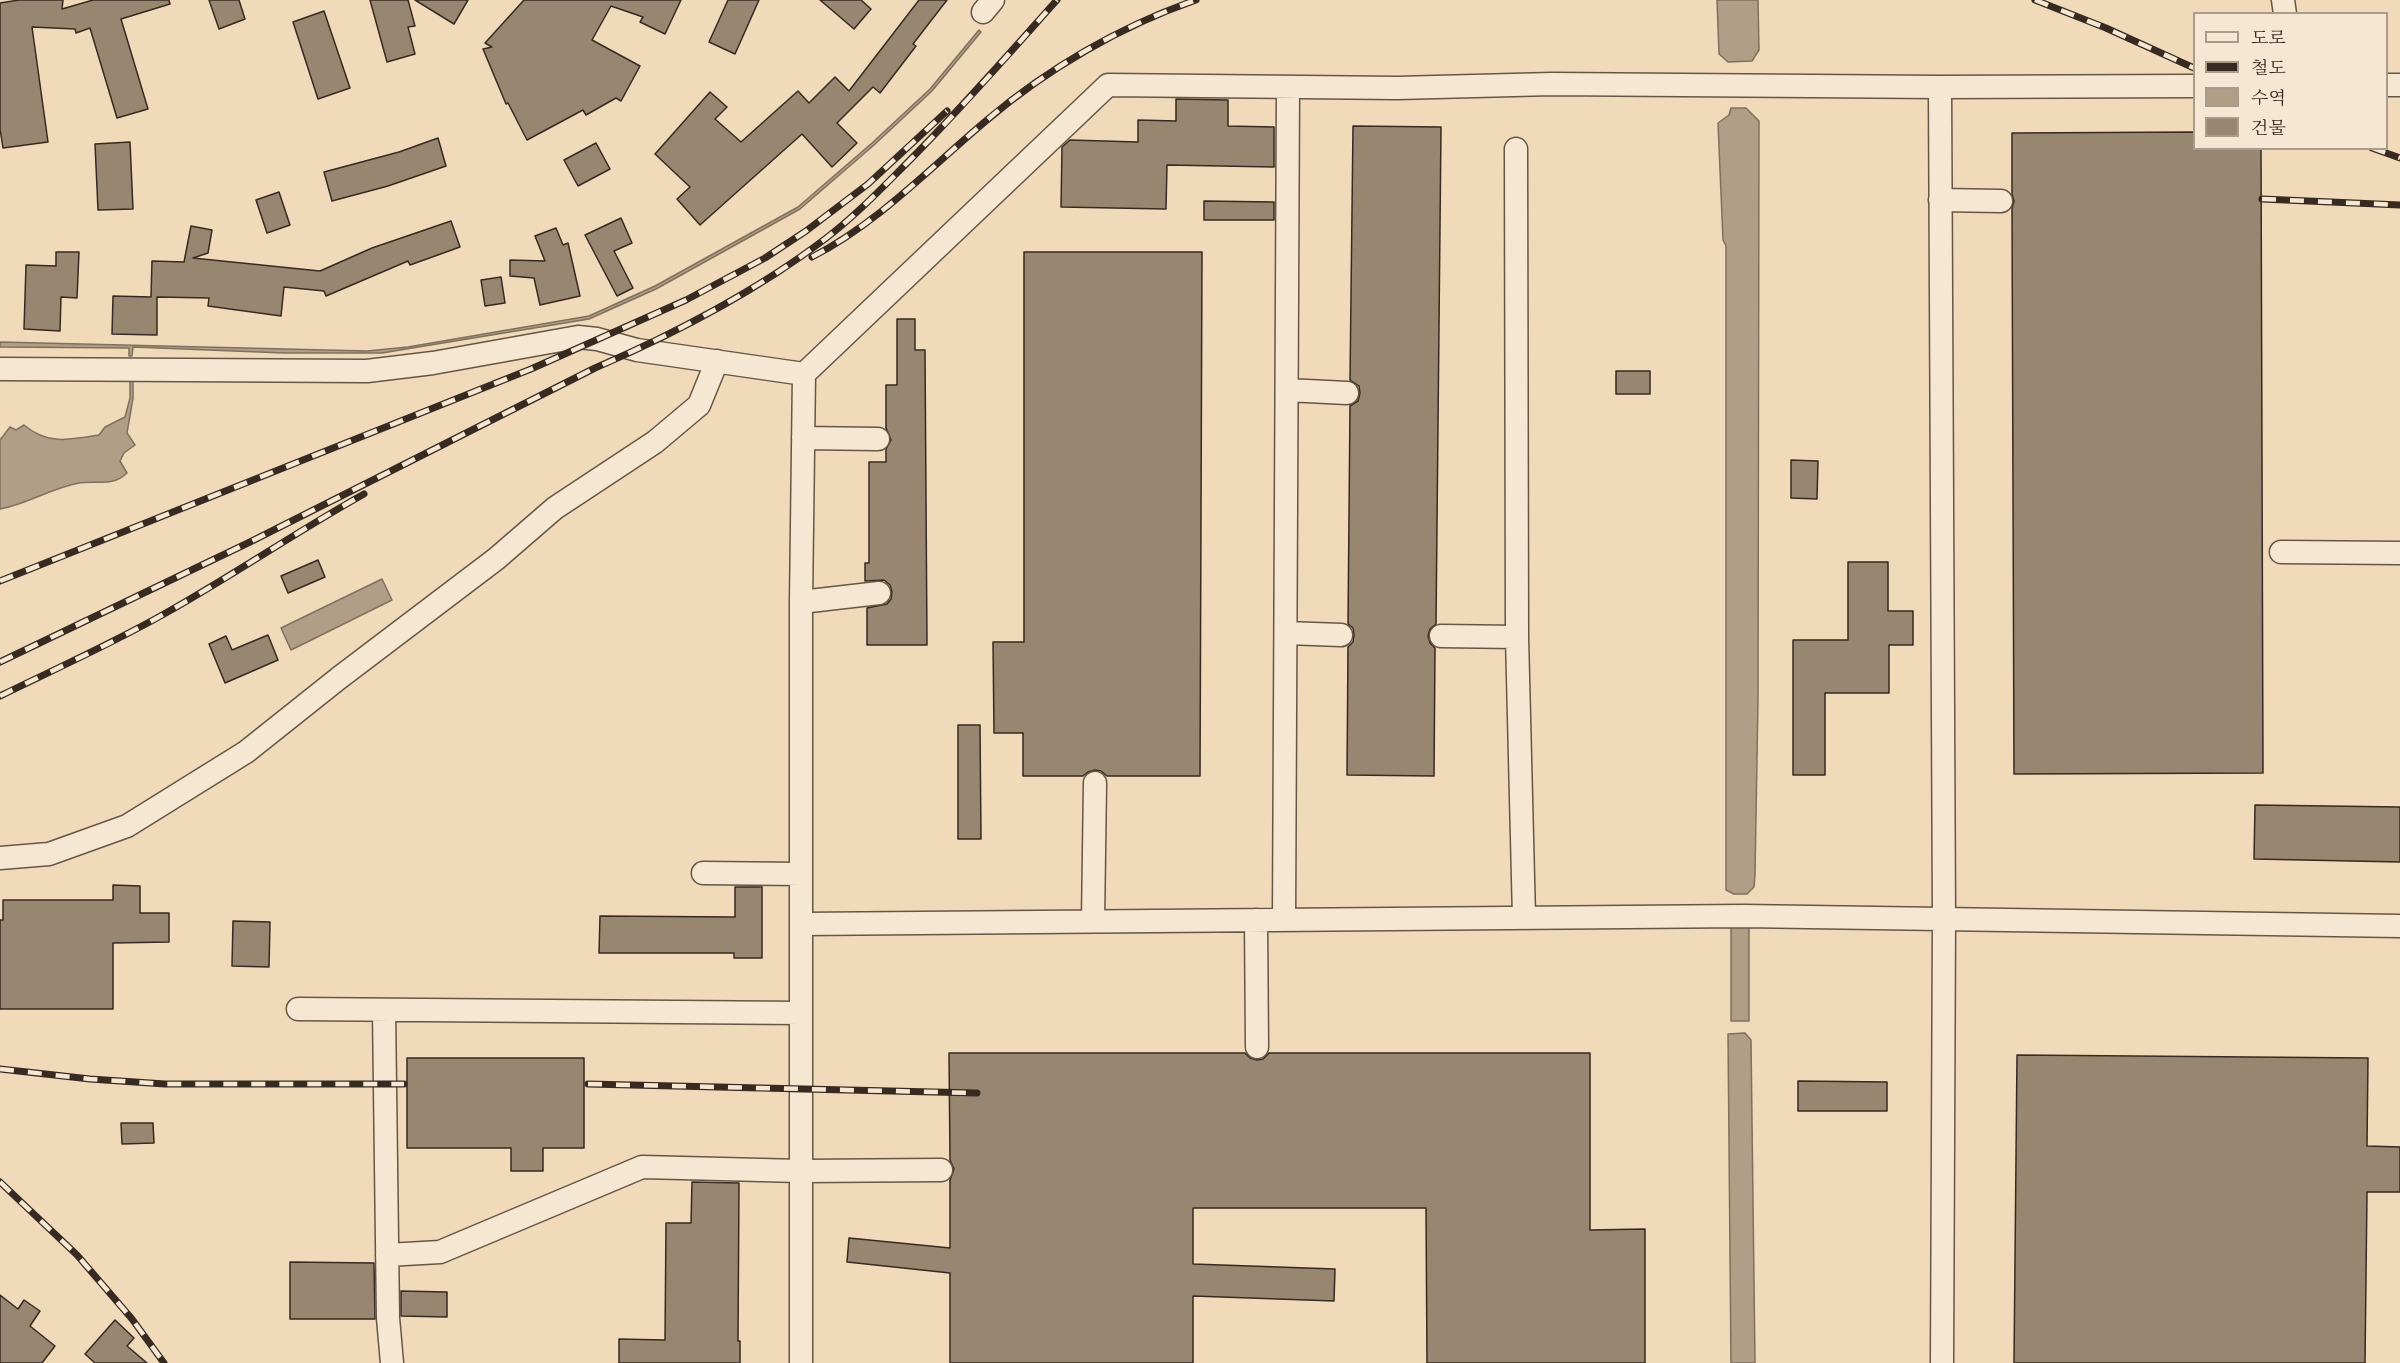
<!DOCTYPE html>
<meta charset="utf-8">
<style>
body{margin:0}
#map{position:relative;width:2400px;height:1363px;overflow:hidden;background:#f1daba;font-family:Vollkorn,"Noto Serif KR",serif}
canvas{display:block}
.legend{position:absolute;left:2193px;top:12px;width:195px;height:138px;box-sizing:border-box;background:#f6e7d2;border:2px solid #aa9b8b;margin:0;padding:8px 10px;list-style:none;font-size:18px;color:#372a20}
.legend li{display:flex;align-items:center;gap:12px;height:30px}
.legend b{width:30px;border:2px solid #aa9b8b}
</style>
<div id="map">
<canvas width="2400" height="1363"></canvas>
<ul class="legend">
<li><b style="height:8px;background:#f6e7d2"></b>도로</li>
<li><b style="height:8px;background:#372a20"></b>철도</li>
<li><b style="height:16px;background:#b29e86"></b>수역</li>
<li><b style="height:16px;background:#988670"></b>건물</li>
</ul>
</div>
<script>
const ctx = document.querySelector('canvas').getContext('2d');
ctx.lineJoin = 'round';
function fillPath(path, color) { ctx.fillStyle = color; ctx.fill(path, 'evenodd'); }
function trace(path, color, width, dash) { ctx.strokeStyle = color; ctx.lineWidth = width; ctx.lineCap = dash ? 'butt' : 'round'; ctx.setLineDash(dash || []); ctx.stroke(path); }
const water = new Path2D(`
 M1717,0H1758L1759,50L1752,61L1728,62L1719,54Z
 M979,30L981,32L932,91L874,145L800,209L656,289L589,319L382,353H284L133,347L132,356H129V348L0,347V342L367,351L408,347L589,316L655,286L798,207L872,143L930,89Z
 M1731,108H1746L1759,121L1758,700L1755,875L1754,887L1747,894H1734L1726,890V246L1723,240L1718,123L1729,115Z
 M130,380H133V398L127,433L135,445L124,453L120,461L127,473C113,487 97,480 79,483C51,488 28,504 0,509V440L10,427L16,430L24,425C47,445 70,440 99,435L105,427L125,417L130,398Z
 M382,579L392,600L291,650L281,628Z
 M1731,925H1749V1021H1731Z
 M1745,1033L1751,1040L1755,1363H1731L1728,1034Z`);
const building = new Path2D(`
 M19,0H63L62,9L93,0H169L170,4L121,19L148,109L117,118L90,28L76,33L75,29L32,27L48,142L3,148L0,129V3Z
 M209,0H239L245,19L219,29Z
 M370,0H408L415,26L408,27L415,54L387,62Z
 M415,0H468L454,24Z
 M524,0H681L665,34L640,22L643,17L611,6L592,40L640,66L621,101L616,98L586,115L583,110L527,140L508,103L506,104L483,49L492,47L485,43Z
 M728,0H759L735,54L709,42Z
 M820,0H861L871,9L854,29Z
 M919,0H947L913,44L916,46L880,93L873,87L837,123L857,143L832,167L802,134L700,225L677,199L690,187L655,154L710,92L727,107L715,119L741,142L798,91L809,103L835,77L849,91Z
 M324,11L350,88L318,99L293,22Z
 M1176,99L1228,100V126L1274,127V167L1167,165L1166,209L1061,207L1062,147L1070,140L1138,142V120L1176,121Z
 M1353,126L1441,127L1436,624L1430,629L1428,636L1430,643L1435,648L1434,776L1347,775L1348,647L1353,642L1354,635L1353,628L1348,624L1350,406L1358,401L1360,393L1359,386L1350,380Z
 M2194,132V148H2261L2263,773L2014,774L2012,208L2014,201L2012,194V133Z
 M438,138L446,166L388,186L332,201L324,172L399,152Z
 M130,142L133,209L98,210L95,144Z
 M596,143L610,169L578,186L564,160Z
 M279,192L290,225L267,233L256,200Z
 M1204,201L1274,202V220H1204Z
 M621,218L632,243L614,251L633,288L617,296L585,235Z
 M451,221L460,247L410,265L408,261L326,296L324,291L284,287L281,316L208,306L209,298L157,297V335L112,334L113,296L151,297L152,261L184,262L191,226L212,230L208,253L193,258L320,271L372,248Z
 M556,228L563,245L568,243L580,296L540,305L534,278L510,276V260L545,261L535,236Z
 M56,252H79L77,298L61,297L60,331L24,329L26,265L56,266Z
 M1024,252H1202L1200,776H1107L1101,771L1095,770L1088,772L1083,776H1023V733H994L993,642H1024Z
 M501,277L505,303L485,306L481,280Z
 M897,319H915V350H925L927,645H867V608L887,604L891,599L892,592L890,585L884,580L865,581V563H869V462H886V449L891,440L886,428V385H897Z
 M1616,371H1650V394H1616Z
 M1791,460L1818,461L1817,499L1791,498Z
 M318,560L325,577L288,593L281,576Z
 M1848,562H1888V611H1913V645H1889V693H1825V775H1793V640H1848Z
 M268,635L278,660L225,683L209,644L226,636L232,650Z
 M958,725H980L981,839H958Z
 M2255,805L2400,807V862L2254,859Z
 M113,885L140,886V913H169V942L113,943V1009H0V920H3V900H113Z
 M735,887H762V958H734V953H599L600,916L735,917Z
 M233,921L270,922L269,967L232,966Z
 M949,1053H1245L1250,1058L1257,1060L1263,1059L1269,1053H1590V1230L1645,1229V1363H1427L1426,1208H1193V1264L1335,1269L1334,1301L1193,1296V1363H950V1273L847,1262L849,1238L950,1248V1180L954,1169L950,1160Z
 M2017,1055L2368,1058L2367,1146L2400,1147V1192H2367L2365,1363H2014Z
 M407,1058H584V1148H543V1171H511V1148H407Z
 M1798,1081L1887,1082V1111H1798Z
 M121,1123H153L154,1143L122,1144Z
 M692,1182L739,1183L738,1341H740V1363H619V1339L665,1340L666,1223H691Z
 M290,1262L374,1263L375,1319H290Z
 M401,1291L447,1292V1317L401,1316Z
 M0,1295L18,1309L24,1300L40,1311L30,1326L55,1346L42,1363H0Z
 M115,1320L134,1338L127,1346L147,1363H95L85,1354Z`);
const minor = new Path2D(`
 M2283,0L2285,14
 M983,12L993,0
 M2386,85H2400
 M1940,87L1944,919L1942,1363
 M1516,149L1517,637L1524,918
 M1940,200L2001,201
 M0,369L367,371L433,363L578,337L597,339L637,350L804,374
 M1287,390L1347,393
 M803,438L878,439
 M2281,552L2400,553
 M801,602L879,593
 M1286,633L1341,635
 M1441,636L1517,637
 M0,858L49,854L127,826L246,752L339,678L496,559L555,508L655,442L699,405L717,361
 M703,873L801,874
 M1256,920L1257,1047
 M1284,920L1288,87
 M1093,921L1095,783
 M802,924L1744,916L2400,926
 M298,1009L801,1013
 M384,1010L388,1318L392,1363
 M387,1255L440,1252L642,1167L801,1171L941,1170
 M801,1363V602L804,374L1108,85L1397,88L1552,84L1940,87L2194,86`);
const rail = new Path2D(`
 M2035,0L2106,28L2194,68
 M2372,148L2400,158
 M2262,199L2400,205
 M812,257C878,223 931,167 987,120C1047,69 1121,26 1196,0
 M0,581L531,369L686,300L765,258L806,231L868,184L947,111
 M0,662L250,542L595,368C672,335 758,290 825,239C854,217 880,190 905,165C958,112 1007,56 1057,0
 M0,696C55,669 111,644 164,614C232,576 296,532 364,494
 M0,1069L90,1079L165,1084H404
 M588,1084L977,1093
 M0,1182L77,1255L132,1319L164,1363`);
fillPath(water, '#b29e86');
trace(water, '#81705d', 1.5);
fillPath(building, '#988670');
trace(building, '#372a20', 1.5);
trace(minor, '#665646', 25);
trace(minor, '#f6e7d2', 22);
trace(rail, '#372a20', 7);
trace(rail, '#f6e7d2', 4.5, [14]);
</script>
